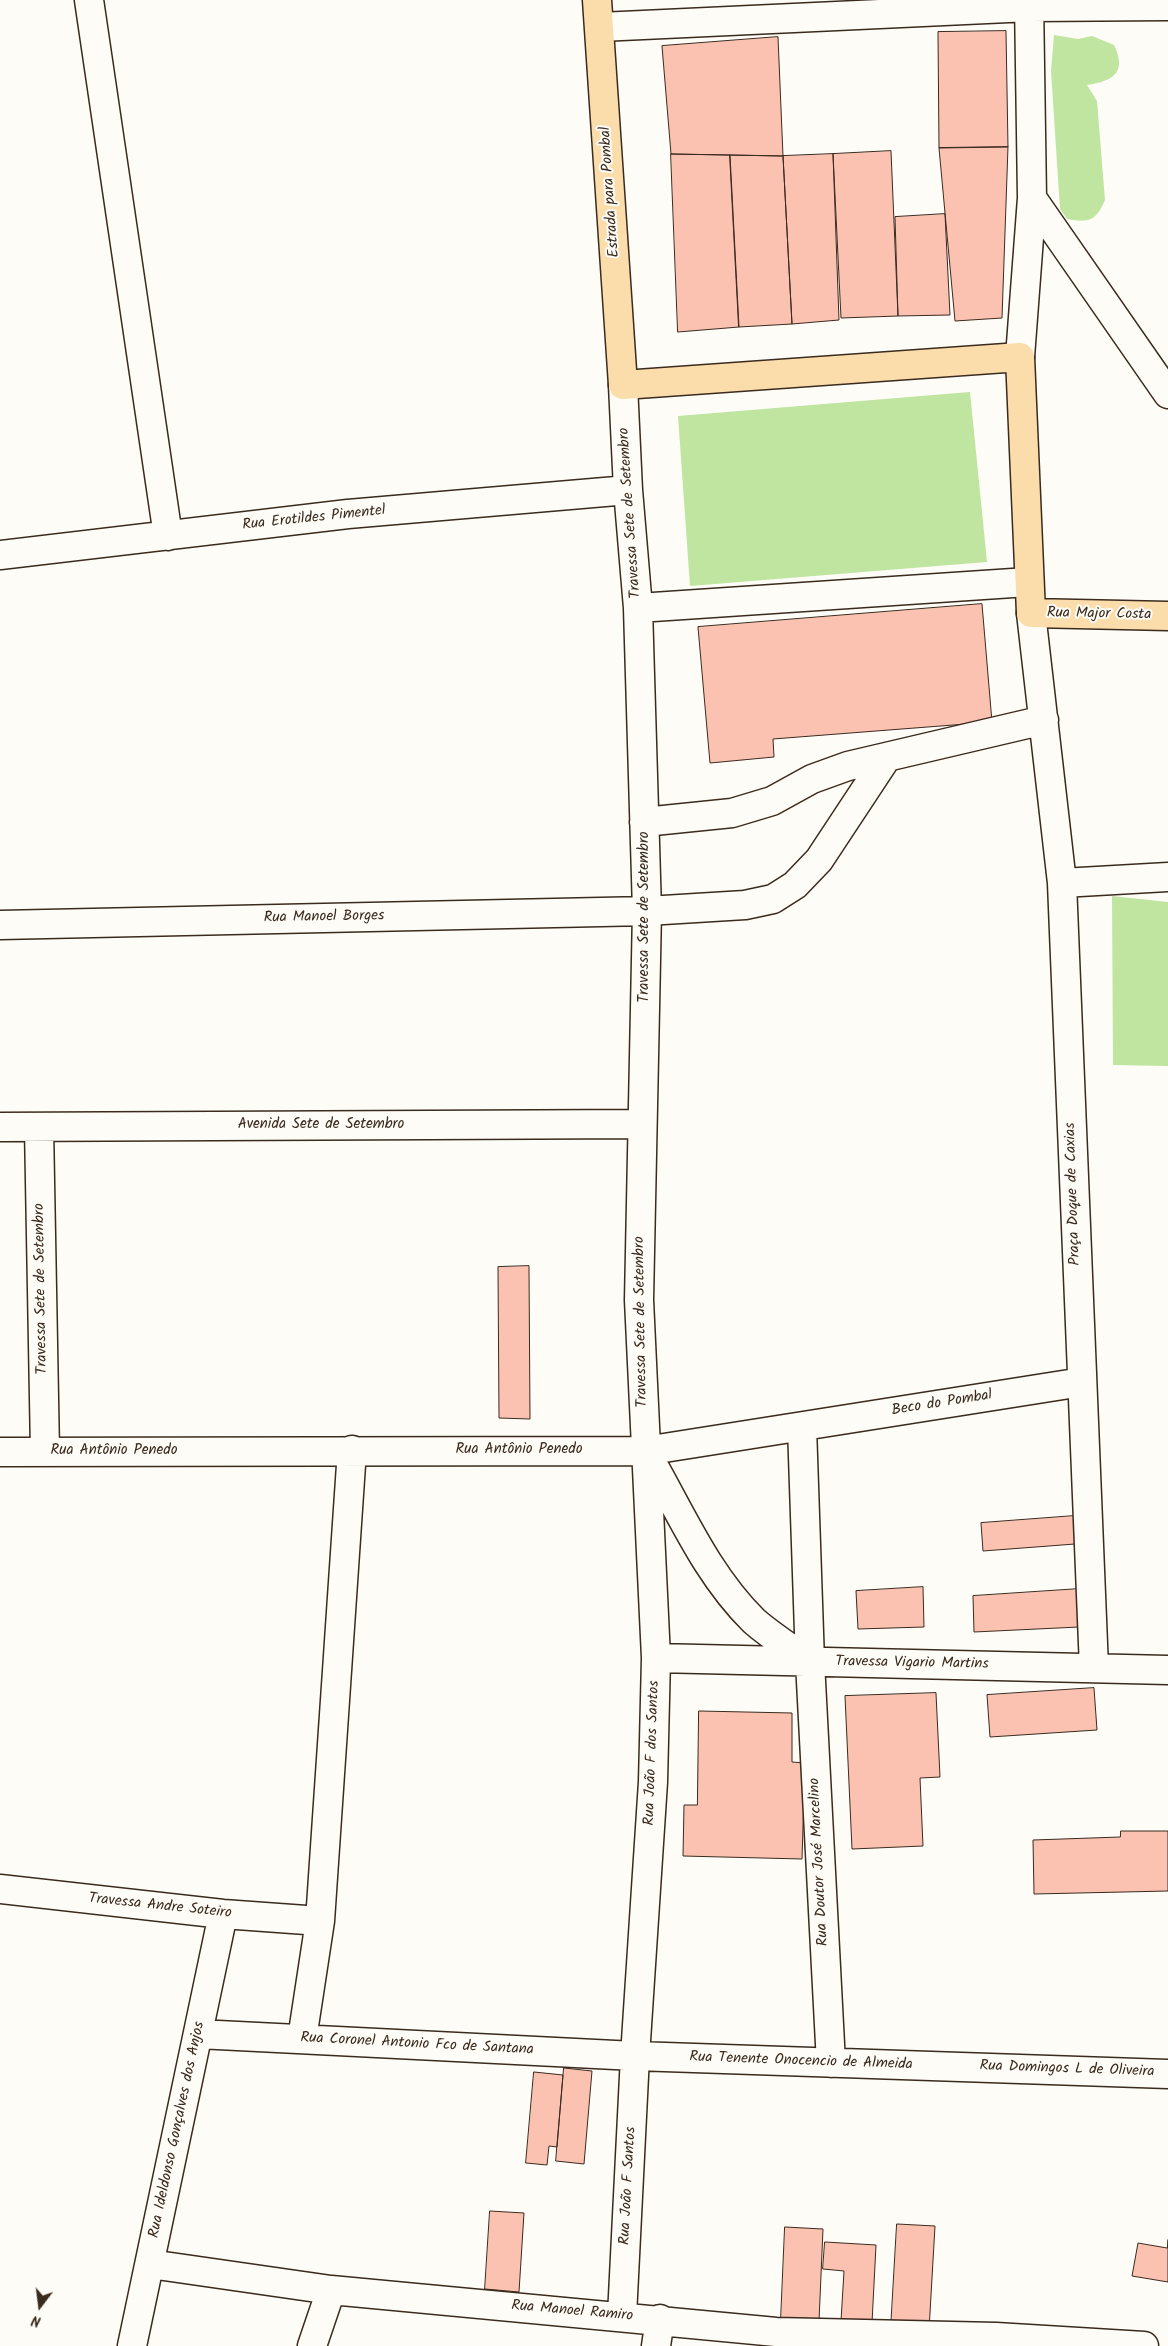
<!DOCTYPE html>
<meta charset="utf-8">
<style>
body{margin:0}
#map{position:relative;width:1168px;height:2346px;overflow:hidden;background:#fdfcf7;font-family:Kalam,sans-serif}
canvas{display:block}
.north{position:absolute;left:15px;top:2281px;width:50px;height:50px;-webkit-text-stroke:4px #fdfcf7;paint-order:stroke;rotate:195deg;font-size:14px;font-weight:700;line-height:20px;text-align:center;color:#3b2a1e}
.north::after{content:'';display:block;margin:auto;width:18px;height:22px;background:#3b2a1e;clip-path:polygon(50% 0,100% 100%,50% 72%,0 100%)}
</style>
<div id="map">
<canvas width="1168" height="2346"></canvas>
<div class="north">N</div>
</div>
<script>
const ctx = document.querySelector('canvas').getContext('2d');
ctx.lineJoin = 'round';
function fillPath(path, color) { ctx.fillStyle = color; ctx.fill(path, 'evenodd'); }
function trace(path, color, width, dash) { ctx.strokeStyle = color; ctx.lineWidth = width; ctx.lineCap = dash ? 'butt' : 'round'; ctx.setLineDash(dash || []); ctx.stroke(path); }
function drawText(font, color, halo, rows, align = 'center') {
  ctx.font = font + ' Kalam,sans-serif'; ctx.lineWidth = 4; ctx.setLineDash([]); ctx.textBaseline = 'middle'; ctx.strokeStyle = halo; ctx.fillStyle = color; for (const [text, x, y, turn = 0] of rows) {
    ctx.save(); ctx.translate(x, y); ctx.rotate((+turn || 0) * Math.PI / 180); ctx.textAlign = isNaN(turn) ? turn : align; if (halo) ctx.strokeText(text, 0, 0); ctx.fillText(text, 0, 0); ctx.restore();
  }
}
const green = new Path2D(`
 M1054,35L1078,39L1092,36L1114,45C1127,72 1114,81 1087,85L1097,101L1105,200C1096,221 1089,223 1067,219L1060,209L1051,71Z
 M970,392L987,562L690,586L678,416Z
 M1112,896L1168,902V1066L1113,1065Z`);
const building = new Path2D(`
 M1006,31L1008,147L939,148L938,32Z
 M778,37L783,156L671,154L662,46Z
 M1008,147L1002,318L955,321L939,148Z
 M891,151L898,316L841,318L833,154Z
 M671,154L730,155L739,327L678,332Z
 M833,154L839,320L792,324L783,156Z
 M730,155L783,156L792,324L739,327Z
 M945,214L950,315L898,316L895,217Z
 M982,604L992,722L773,739L774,757L710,763L698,627Z
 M529,1266L530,1419L499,1418L498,1267Z
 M1074,1516L1075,1544L983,1551L981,1523Z
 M923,1587L924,1627L858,1629L856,1591Z
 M1079,1589V1627L974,1632L973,1596Z
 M1094,1688L1097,1730L990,1737L987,1695Z
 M936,1693L940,1777L920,1778L923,1846L852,1849L845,1696Z
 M699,1711L792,1713V1762L805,1763L802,1859L683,1856L684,1805H697Z
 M1121,1831H1168V1891L1034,1894L1033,1840L1120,1837Z
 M564,2068L592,2071L584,2164L556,2161Z
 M534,2072L563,2075L557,2147L549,2146L547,2165L526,2163Z
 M490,2211L524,2213L519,2292L485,2289Z
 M897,2224L935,2226L929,2330L891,2328Z
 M785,2227L823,2229L819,2321L781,2319Z
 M1168,2240V2282L1132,2276L1138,2243L1167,2248Z
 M825,2242L876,2245L872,2323L841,2321L844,2271L823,2269Z`);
const minor = new Path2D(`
 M89,0L168,536
 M600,27L1030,7L1168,6
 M1032,198L1168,394
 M1020,357L1032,198L1029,0
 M0,555L348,514L628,490
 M638,608L1028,582
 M1031,613L1062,883L1094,1668
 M644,822L732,813L772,801L812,779L848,766L1044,720
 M1062,883L1168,877
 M0,925L647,911L745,905L773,899L795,885L819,860L887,757
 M0,1127L642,1124
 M39,1127L45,1452
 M802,1427L810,1662L831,2063
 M0,1452L645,1451L1082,1382
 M647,1454C680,1511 706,1574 754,1621C771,1636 792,1649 810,1662
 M656,1658L1168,1670
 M0,1889L223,1914L320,1921
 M198,2034L635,2056L1168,2074
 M302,2039L320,1921L352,1450
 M150,2264L331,2290L776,2332L996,2337L1144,2346
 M622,2316L635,2056L653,1782L656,1658L639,1300L647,911L638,608L628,490L623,385
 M132,2346L223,1914
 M312,2346L331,2290
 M656,2346L660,2319`);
const major = new Path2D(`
 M597,0L623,385L1020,357L1031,613L1168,616`);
const streetNames = [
 ["Estrada para Pombal",611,192,-94],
 ["Travessa Sete de Setembro",631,513,-94],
 ["Rua Erotildes Pimentel",314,519,-6],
 ["Rua Major Costa",1099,615,1],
 ["Travessa Sete de Setembro",645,917,-90],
 ["Rua Manoel Borges",324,918,-1],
 ["Avenida Sete de Setembro",321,1125],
 ["Praça Doque de Caxias",1074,1194,-92],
 ["Travessa Sete de Setembro",42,1289,-91],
 ["Travessa Sete de Setembro",642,1322,-91],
 ["Beco do Pombal",942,1404,-9],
 ["Rua Antônio Penedo",519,1450],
 ["Rua Antônio Penedo",114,1451],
 ["Travessa Vigario Martins",912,1664,1],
 ["Rua João F dos Santos",653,1753,-88],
 ["Rua Doutor José Marcelino",820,1862,-93],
 ["Travessa Andre Soteiro",160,1907,6],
 ["Rua Coronel Antonio Fco de Santana",417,2045,3],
 ["Rua Tenente Onocencio de Almeida",801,2062,2],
 ["Rua Domingos L de Oliveira",1067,2070,2],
 ["Rua Ideldonso Gonçalves dos Anjos",178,2130,-78],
 ["Rua João F Santos",629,2186,-87],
 ["Rua Manoel Ramiro",572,2312,5]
];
fillPath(green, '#bfe5a0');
fillPath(building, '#fbc2b1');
trace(building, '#3b2a1e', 1);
trace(minor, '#3b2a1e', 31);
trace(major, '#3b2a1e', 31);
trace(minor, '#fdfcf7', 28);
trace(major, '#fbddab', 28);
drawText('15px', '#3b2a1e', '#fdfcf7', streetNames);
</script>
